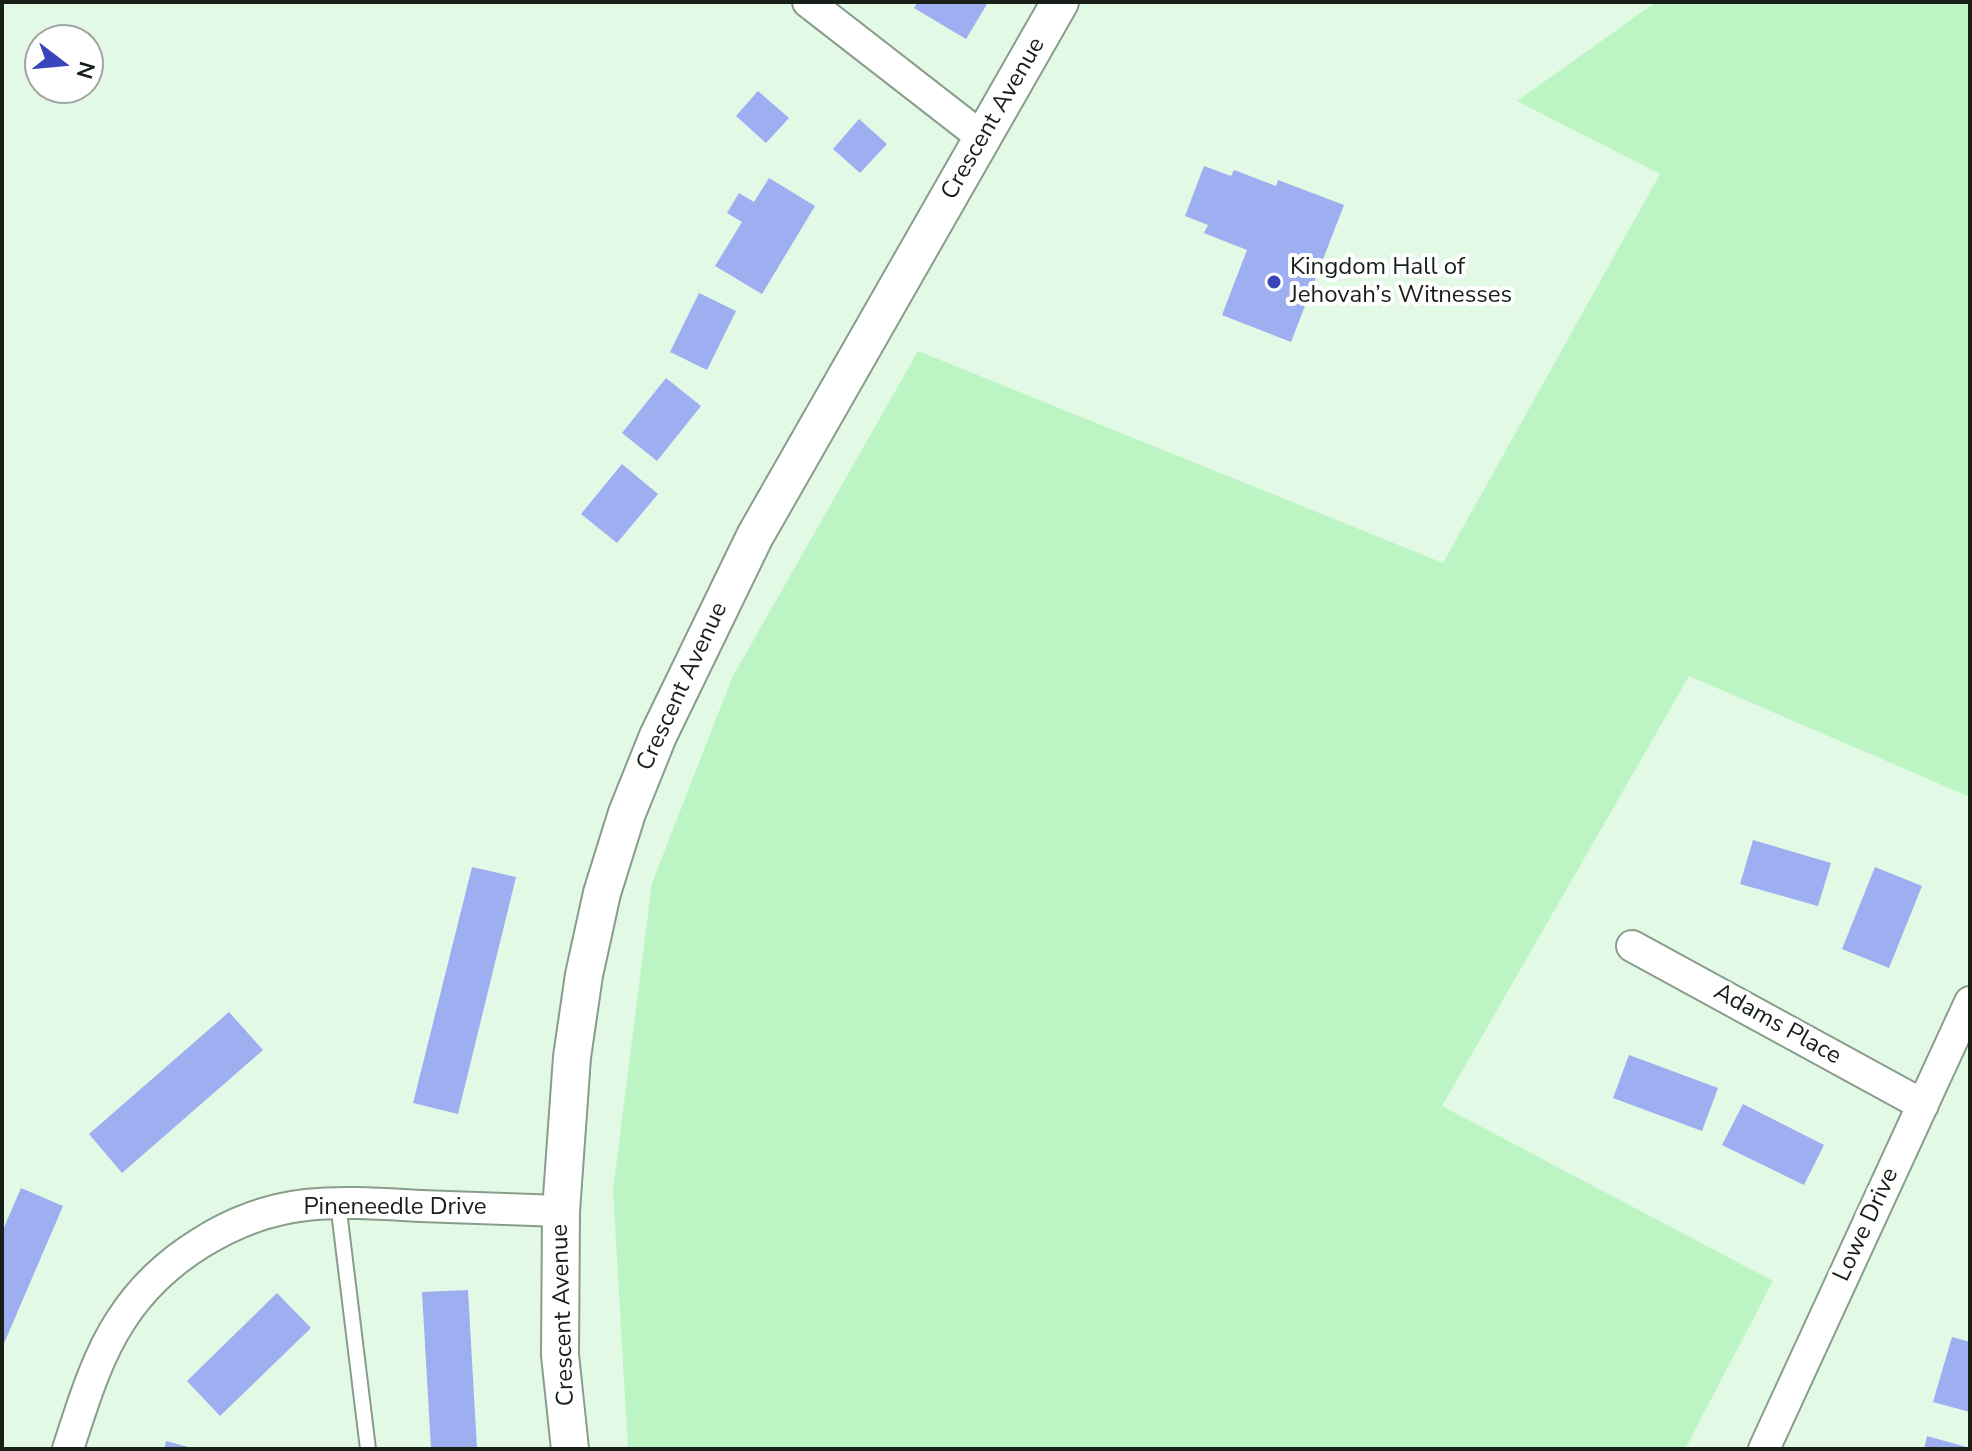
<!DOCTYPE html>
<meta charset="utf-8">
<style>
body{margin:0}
#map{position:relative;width:1972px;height:1451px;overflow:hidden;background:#e2f9e5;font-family:"Nunito Sans",sans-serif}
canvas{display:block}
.frame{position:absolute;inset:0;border:4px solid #171f18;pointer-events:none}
.north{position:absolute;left:24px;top:24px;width:80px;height:80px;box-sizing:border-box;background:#fff;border:2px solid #a2a5a3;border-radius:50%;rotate:106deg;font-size:22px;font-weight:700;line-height:32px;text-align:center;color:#171f18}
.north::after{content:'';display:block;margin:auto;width:28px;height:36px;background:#3945b9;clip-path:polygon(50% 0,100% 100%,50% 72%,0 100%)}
</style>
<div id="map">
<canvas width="1972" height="1451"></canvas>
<div class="frame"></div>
<div class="north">N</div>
</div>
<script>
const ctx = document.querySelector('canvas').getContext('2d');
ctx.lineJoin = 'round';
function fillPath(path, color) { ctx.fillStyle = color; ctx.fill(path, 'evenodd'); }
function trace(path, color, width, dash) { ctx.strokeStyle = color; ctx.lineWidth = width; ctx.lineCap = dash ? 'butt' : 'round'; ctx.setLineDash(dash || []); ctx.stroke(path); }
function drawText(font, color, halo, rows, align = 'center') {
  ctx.font = font + ' "Nunito Sans",sans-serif'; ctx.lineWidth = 8; ctx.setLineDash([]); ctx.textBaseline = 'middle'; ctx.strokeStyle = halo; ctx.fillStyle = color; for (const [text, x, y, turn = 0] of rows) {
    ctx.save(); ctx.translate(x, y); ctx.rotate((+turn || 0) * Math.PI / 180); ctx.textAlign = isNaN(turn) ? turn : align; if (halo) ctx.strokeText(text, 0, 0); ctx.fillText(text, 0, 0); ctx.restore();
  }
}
const green = new Path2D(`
 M1656,2H1970V797L1689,676L1442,1106L1773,1281L1685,1449H628L613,1190L652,883L732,678L918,351L1443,563L1660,174L1517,101Z`);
const building = new Path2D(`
 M918,2H984L987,4L966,39L914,8Z
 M758,91L789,118L766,143L736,116Z
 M859,119L887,144L860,173L833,149Z
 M1204,166L1231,176L1234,170L1276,186L1278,180L1344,205L1291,342L1222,315L1247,250L1204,233L1208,225L1185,216Z
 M769,178L815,206L762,294L715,266L742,222L727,213L739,193L754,202Z
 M699,293L736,311L707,370L670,352Z
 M666,378L701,406L657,461L622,433Z
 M622,464L658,494L617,543L581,514Z
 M1753,840L1831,863L1818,906L1740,884Z
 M472,867L516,877L458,1114L413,1103Z
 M1875,867L1922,886L1889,968L1842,949Z
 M229,1012L263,1050L122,1173L89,1134Z
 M1629,1055L1718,1088L1702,1131L1613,1098Z
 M1743,1104L1824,1145L1804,1185L1722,1145Z
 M21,1188L63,1206L2,1348V1232Z
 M468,1290L477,1449H431L422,1292Z
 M277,1293L311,1328L220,1416L187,1381Z
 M1952,1337L1970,1342V1412L1933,1402Z
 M1927,1436L1970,1448V1449H1924Z
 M166,1441L192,1448L191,1449H164Z`);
const service = new Path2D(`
 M338,1203L368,1449`);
const minor = new Path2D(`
 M808,2L983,138
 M1632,946L1923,1105
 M68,1449C82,1406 96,1358 121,1320C160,1259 234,1213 306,1205C344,1201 383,1204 421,1206C468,1208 514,1209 561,1211
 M1764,1449L1970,1002`);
const tertiary = new Path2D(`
 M570,1449L560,1355L561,1211L572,1057L584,975L602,893L627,813L658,736L755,536L1060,2`);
const markers = [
 [1274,282,8,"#3945b9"]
];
const streetNames = [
 ["Crescent Avenue",994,119,-60],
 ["Crescent Avenue",683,687,-65],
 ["Adams Place",1777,1025,29],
 ["Pineneedle Drive",395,1208],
 ["Lowe Drive",1867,1225,-65],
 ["Crescent Avenue",564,1315,-92]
];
const poiNames = [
 ["Kingdom Hall of",1290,268],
 ["Jehovah’s Witnesses",1290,296]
];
fillPath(green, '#bcf5c3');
fillPath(building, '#9daef1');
trace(service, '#889d8a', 18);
trace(minor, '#889d8a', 34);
trace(tertiary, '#889d8a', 40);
trace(service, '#fff', 14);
trace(minor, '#fff', 30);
trace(tertiary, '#fff', 36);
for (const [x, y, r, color] of markers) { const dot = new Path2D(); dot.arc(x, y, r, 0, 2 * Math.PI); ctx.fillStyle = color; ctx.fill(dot); trace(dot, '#fff', 3); }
drawText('24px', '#171f18', '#fff', streetNames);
drawText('24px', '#171f18', '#fff', poiNames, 'left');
</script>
